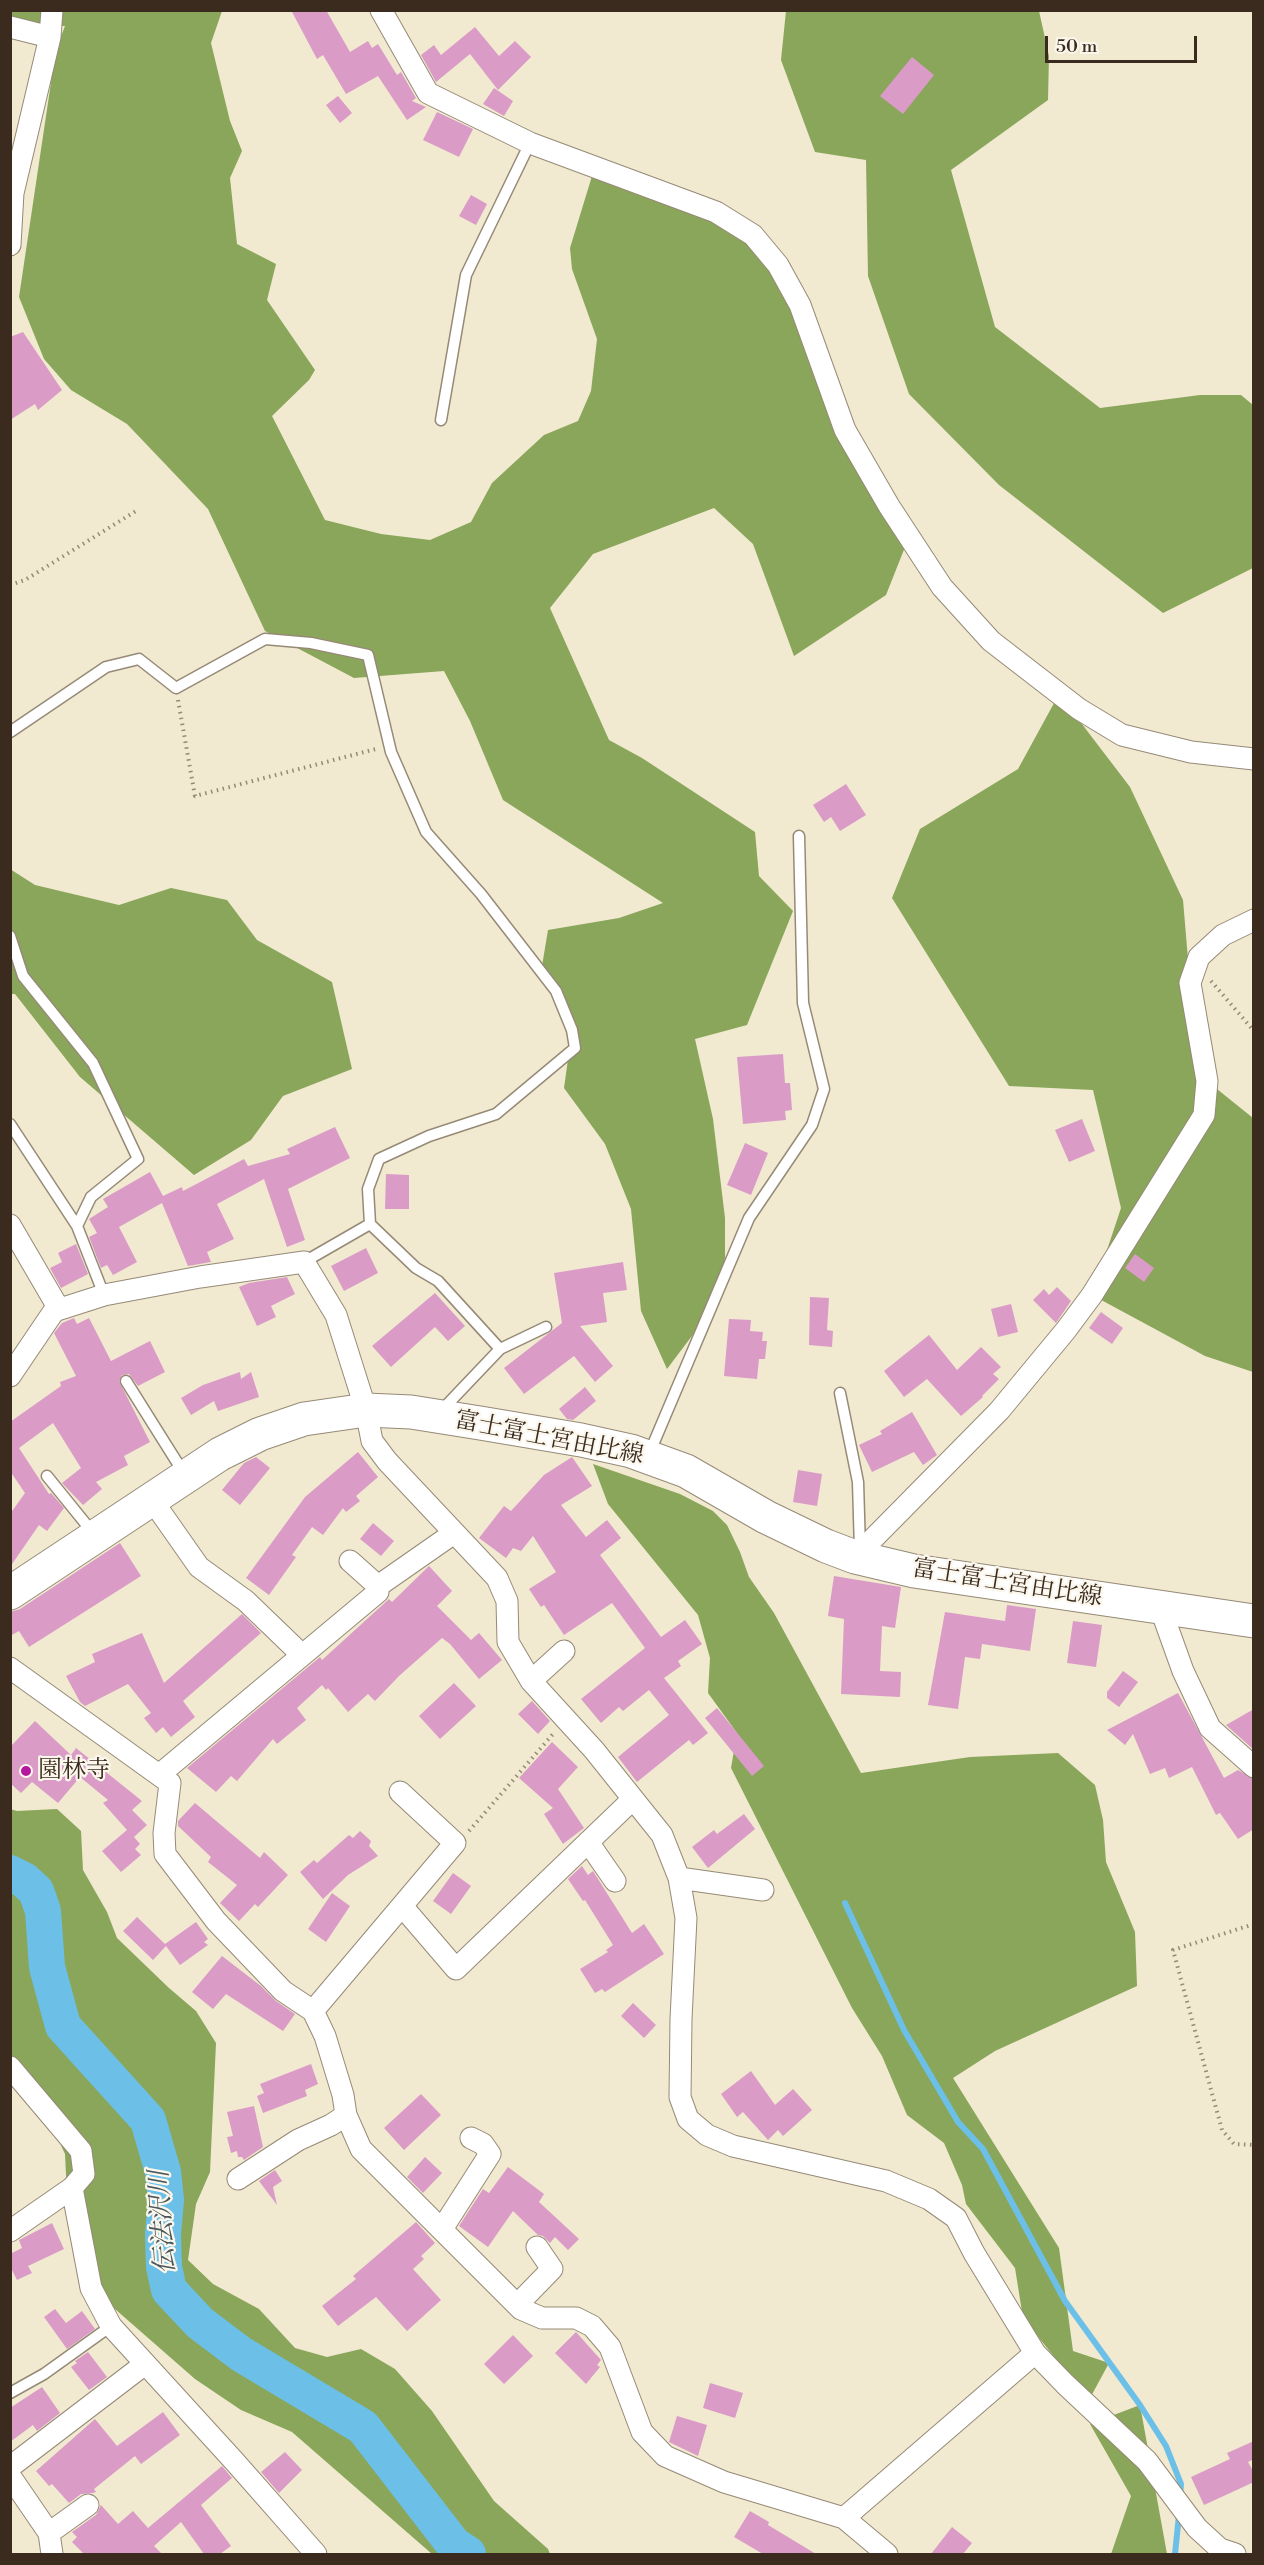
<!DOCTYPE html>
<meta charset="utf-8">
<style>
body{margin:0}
#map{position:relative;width:1264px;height:2565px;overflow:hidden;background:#f1e9d0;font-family:"Libre Bodoni",serif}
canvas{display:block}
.frame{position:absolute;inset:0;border:12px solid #3b2a1e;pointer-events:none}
.scale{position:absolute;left:1045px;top:36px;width:152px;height:27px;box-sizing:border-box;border:3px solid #3b2a1e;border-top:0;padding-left:8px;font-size:18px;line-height:21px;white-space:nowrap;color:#3b2a1e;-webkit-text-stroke:4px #fbf7ec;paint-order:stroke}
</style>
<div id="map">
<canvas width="1264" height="2565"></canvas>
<div class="frame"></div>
<div class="scale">50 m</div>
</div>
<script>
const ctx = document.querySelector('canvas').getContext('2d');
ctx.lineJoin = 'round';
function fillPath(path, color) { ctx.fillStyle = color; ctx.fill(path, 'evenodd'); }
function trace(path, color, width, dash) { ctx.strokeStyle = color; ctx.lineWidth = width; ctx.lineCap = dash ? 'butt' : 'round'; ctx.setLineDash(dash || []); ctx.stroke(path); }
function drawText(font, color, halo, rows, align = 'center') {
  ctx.font = font + ' "Libre Bodoni","Noto Serif JP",serif'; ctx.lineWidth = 4.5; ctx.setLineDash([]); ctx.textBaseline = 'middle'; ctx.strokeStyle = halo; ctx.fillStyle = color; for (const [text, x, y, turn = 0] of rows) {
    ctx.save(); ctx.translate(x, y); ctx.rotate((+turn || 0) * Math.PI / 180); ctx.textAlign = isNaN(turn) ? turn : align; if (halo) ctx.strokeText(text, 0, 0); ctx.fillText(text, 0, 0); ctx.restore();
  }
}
const forest = new Path2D(`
 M10,11H222L211,43L230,121L242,151L230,178L237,244L276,264L267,300L315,370L309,380L272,416L325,520L381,534L430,540L471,522L492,483L544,435L578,421L591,391L597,339L572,269L570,248L592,176L740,227L805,320L843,422L909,537L886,595L794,656L753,544L714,508L593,554L550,608L609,740L642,758L755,832L759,876L793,911L747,1025L695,1039L713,1119L725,1218V1258L716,1304L667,1369L641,1311L631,1209L605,1144L564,1088L573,1024L541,972L548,930L619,918L663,903L503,800L470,721L444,671L354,678L265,631L208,509L127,424L71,390L44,359L19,297L56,49L65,26L21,25L11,22Z
 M786,11H1039L1049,56L1048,100L951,170L995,327L1100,408L1200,395H1241L1253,405V568L1163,613L999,485L909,394L868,276L866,160L815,152L781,60Z
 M1059,694L1130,787L1183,900L1190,983L1207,1081L1253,1118V1372L1205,1356L1092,1295L1121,1208L1093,1090L1009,1086L892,898L920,829L1018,769Z
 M10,869L35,885L119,905L171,888L227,900L257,940L332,982L352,1069L283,1096L251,1140L194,1175L80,1077L15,994H11Z
 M593,1464L680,1494L713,1511L727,1525L740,1552L749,1577L774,1613L861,1773L970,1757L1058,1753L1095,1785L1103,1820L1106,1862L1135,1932L1137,1986L995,2051L953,2078L1059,2248L1073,2351L1109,2363L1089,2400L1023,2318L1015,2268L966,2204L962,2185L944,2143L907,2115L882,2056L852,2008L731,1768L737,1733L708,1693L710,1658L698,1615L608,1504Z
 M10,1809L17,1811L57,1809L81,1831L83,1870L107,1912L117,1938L169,1988L196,2011L216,2043L210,2172L196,2204L188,2260L213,2284L259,2309L295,2348L327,2357L361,2349L395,2369L432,2411L494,2501L548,2549L550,2554H432L292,2432L241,2410L195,2379L91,2288L68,2214L65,2154L43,2106L11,2067Z
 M1140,2405L1167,2554H1111L1131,2496L1090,2424Z`);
const stream = new Path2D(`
 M845,1903L904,2030L958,2122L983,2149L1065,2301L1140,2405L1166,2446L1181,2484L1180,2496
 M1175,2554L1179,2515`);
const river = new Path2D(`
 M10,1873L24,1880L36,1891L43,1911L47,1967L63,2026L148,2120L163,2172L166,2200L163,2234L164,2267L169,2290L200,2323L241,2354L363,2427L454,2545L468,2554`);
const building = new Path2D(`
 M291,10H326L350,52L368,41L372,48L378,44L397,75L401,72L416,98L412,101L426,107L407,120L378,76L346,94L323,55L317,59Z
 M475,27L499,56L515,41L531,57L498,90L470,54L436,82L421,55L434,45L441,55Z
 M912,57L934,75L903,114L880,96Z
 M494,88L513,101L504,116L483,104Z
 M338,96L352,113L340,123L326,105Z
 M437,112L473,129L459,157L423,140Z
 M471,195L487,204L476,225L459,216Z
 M23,332L62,390L38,410L35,404L10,420V337Z
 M846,784L866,815L840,831L831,817L824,822L813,805Z
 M783,1054L785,1083H790L792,1110L785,1111L786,1120L743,1124L737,1057Z
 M1082,1119L1095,1151L1069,1162L1055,1130Z
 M335,1127L350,1158L288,1189L305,1240L287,1247L264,1179L217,1204L234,1239L207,1252L211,1262L188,1266L162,1203L119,1227L137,1262L113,1275L107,1265L101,1268L89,1237L97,1233L89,1219L108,1207L103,1199L150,1172L163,1196L182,1187L183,1191L244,1159L248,1166L290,1154L287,1149Z
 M745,1143L768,1153L751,1195L727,1185Z
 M386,1174L409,1175V1209H385Z
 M76,1244L88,1274L61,1288L50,1268L62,1262L58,1253Z
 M366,1248L378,1273L344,1291L331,1266Z
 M1135,1254L1154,1268L1144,1282L1125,1268Z
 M623,1262L627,1290L603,1293L607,1322L580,1326L613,1366L595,1382L574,1356L524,1394L504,1368L562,1323L554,1273Z
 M287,1277L295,1294L271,1306L276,1317L257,1326L239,1287L249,1283Z
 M1057,1287L1071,1301L1056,1323L1033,1300L1044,1289L1049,1295Z
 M435,1293L465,1326L448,1341L435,1327L391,1367L372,1346Z
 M810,1297L829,1298L827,1330L833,1331L832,1347L809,1345Z
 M1011,1304L1018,1332L998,1337L991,1309Z
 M1101,1312L1123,1328L1112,1344L1089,1328Z
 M74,1318L77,1324L89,1318L111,1361L150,1341L165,1372L138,1386L129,1374L122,1375L119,1381L150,1442L124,1456L128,1465L96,1482L102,1489L83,1505L62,1483L81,1468L53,1423L19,1448L49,1494L51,1493L64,1508L47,1531L39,1525L10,1567V1514L25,1493L10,1471V1422L61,1386L60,1382L76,1376L54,1333L62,1323Z
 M729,1319L751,1320L750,1331L763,1332L762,1341H767L765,1359H759L757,1379L724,1376Z
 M929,1335L957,1370L981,1347L1001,1367L993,1374L999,1379L982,1396L983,1397L961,1416L927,1379L904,1397L884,1371Z
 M240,1372L241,1379L251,1372L259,1397L218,1411L214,1401L191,1415L181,1398L203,1385Z
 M585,1387L596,1401L573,1420L567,1419L559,1409Z
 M912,1412L937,1455L923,1465L914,1452L872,1472L859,1445L882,1434L880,1431Z
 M358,1452L378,1477L356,1496L360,1501L346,1512L343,1508L323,1535L312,1527L292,1555L296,1557L269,1595L246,1578L305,1497Z
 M256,1457L270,1468L240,1505L222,1490L244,1463Z
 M572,1457L592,1486L561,1505L586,1537L607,1520L621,1538L600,1555L661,1637L685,1620L702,1644L678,1661L681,1666L664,1678L708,1733L693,1745L689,1740L637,1782L618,1757L669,1715L649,1690L623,1711L619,1707L601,1723L581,1699L645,1648L612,1603L564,1635L544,1605L541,1607L529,1589L556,1572L533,1536L521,1551L513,1548L506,1558L479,1538L504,1506L511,1511L544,1475Z
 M798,1470L822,1474L817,1506L793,1502Z
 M373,1523L394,1541L381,1556L360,1539Z
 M120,1543L141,1576L29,1647L19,1631L10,1636V1612L20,1609Z
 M429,1566L452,1591L437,1606L471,1640L479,1633L502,1660L479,1679L450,1644L442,1638L399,1676L375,1701L368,1694L348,1712L328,1688L326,1690L322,1685L297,1708L306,1720L277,1744L273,1739L237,1781L231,1776L216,1792L187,1768L320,1657L322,1660L389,1599L392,1602Z
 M834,1576L901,1587L895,1628L882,1626L880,1671L901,1672L900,1697L841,1694L844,1619L828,1616Z
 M1007,1605L1036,1609L1030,1651L982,1644L980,1659L965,1657L958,1709L928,1705L945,1612L1005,1621Z
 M242,1614L261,1633L183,1701L195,1717L171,1737L163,1727L156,1733L144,1718L151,1713L128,1684L85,1706L80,1702L66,1676L95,1662L92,1654L142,1633L164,1683Z
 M1073,1621L1102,1625L1096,1667L1067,1663Z
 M1123,1671L1138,1682L1119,1707L1107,1698V1692Z
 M454,1683L476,1706L440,1739L419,1716Z
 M1178,1693L1224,1778L1238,1770L1254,1779V1829L1238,1839L1220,1813L1216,1815L1192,1767L1169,1778L1165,1768L1150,1774L1133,1734L1125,1745L1107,1730Z
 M532,1701L550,1721L538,1734L518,1714Z
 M717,1708L764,1766L752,1776L705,1718Z
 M1254,1709V1750L1226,1725Z
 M35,1721L71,1755L76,1748L142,1801L132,1810L147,1825L134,1837L140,1844L135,1849L141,1855L121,1872L102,1851L127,1830L103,1803L108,1800L80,1777L58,1803L32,1782L21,1793L10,1783V1747Z
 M552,1742L578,1767L558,1789L584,1828L563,1844L544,1814L553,1808L519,1778Z
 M195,1803L260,1858L264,1852L288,1875L258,1907L255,1904L239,1921L220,1903L237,1885L208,1862L211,1857L178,1826V1821Z
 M744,1814L755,1829L708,1868L692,1847L714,1830L717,1834Z
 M360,1831L371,1841L369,1846L378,1856L348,1875L323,1899L300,1872L314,1860L317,1863L349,1835L353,1838Z
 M582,1866L588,1875L593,1871L632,1933L644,1924L664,1954L605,1992L602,1989L595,1993L580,1969L608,1952L606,1950L613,1945L585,1900L583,1901L568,1879Z
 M453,1873L471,1886L451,1914L433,1901Z
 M332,1893L350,1906L326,1942L308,1929Z
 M137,1917L165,1944L196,1922L208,1939L204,1942L208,1945L180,1965L166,1946L153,1960L123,1931Z
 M222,1956L261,1986L276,2001L295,2014L283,2031L226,1994L213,2009L192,1992Z
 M633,2003L656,2025L644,2038L621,2016Z
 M311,2064L318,2084L305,2090L307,2096L263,2113L257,2096L264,2093L260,2084Z
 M751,2071L775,2105L793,2089L812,2110L783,2136L778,2130L768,2140L743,2112L737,2117L721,2094Z
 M421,2094L441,2115L404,2150L384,2128Z
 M254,2106L263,2147L244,2160L242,2157H238L237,2151L231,2153L227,2137L233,2136L227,2112Z
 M425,2157L442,2173L423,2193L407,2177Z
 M508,2167L544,2194L539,2202L579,2239L568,2250L555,2237L550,2243L543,2236L538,2235L513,2211L488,2247L459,2226L483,2189L489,2193Z
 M275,2170L282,2181L273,2187L277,2205L259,2181Z
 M416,2222L435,2243L421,2256L424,2259L413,2269L441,2300L407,2331L376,2297L338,2326L322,2306L356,2279L353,2276Z
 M52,2223L64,2249L28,2266L32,2273L17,2280L10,2266V2254L22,2248L19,2240Z
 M55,2309L66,2323L82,2311L95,2329L67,2349L44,2317Z
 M576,2332L601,2360L597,2365L600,2367L586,2384L555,2353Z
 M513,2335L533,2356L504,2384L484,2364Z
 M88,2352L107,2377L89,2390L71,2367L77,2363L75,2361Z
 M710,2383L743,2393L735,2418L703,2408Z
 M42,2387L60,2413L37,2431L33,2425L10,2442V2408Z
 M163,2412L180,2435L141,2464L135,2456L94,2489L96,2492L93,2493L81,2494L69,2503L52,2484L49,2486L36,2471L95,2419L117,2446Z
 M677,2416L707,2425L698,2456L669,2442Z
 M1254,2441V2459L1248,2462L1254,2473V2482L1204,2505L1191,2477L1230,2459L1227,2453Z
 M285,2452L302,2470L279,2493L261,2472Z
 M222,2466L232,2478L201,2505L231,2546L220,2554H204L181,2522L154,2546L162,2554H84L72,2542L77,2537L72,2532L96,2515L101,2505L118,2524L133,2511L148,2528Z
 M750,2511L769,2522L768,2525L816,2554H763L734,2537Z
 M952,2527L972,2543L963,2554H931Z`);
const path = new Path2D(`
 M10,585L25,580L136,511
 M178,700L195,796L376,749
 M1211,981L1254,1031
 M469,1831L553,1734
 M1254,1924L1173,1950L1222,2130L1234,2144L1254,2145`);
const service = new Path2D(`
 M441,420L466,275L530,143
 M10,732L106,667L139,659L176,688L265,639L311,643L368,655L391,752L426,832L481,894L556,991L572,1030L575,1048L496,1114L429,1136L379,1159L368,1189L370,1224L304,1262
 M10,936L23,976L93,1063L138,1159L91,1197L77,1226L104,1295
 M10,1124L77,1226
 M370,1224L416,1268L438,1281L500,1349L441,1411
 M500,1349L546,1327
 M126,1381L185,1475
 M840,1393L858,1482L860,1550
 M649,1454L749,1218L812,1125L824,1089L803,1003L799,836
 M47,1476L94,1534
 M10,2393L44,2374L111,2326`);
const minor = new Path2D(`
 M381,10L428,93L530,143L716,212L753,235L778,265L800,305L845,430L889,506L942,587L991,641L1079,709L1122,735L1191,752L1254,759
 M10,27L50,37
 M10,245L13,193L50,37L52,10
 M10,1225L59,1309
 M10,1376L54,1311L104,1295L200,1277L304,1262L336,1315L366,1410L372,1441L387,1461L497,1578L507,1601L508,1642L531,1681L594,1750L662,1835L679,1878L686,1918L681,2019L680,2097L688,2119L707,2135L733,2146L886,2181L929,2199L956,2218L974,2253L1035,2353L1065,2384L1147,2461L1197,2528L1220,2549L1235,2554
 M152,1500L199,1567L246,1601L302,1655
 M855,1557L999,1411L1066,1330L1092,1295L1204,1115L1207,1081L1190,983L1199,957L1223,935L1254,920
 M350,1561L378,1586
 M1160,1607L1183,1671L1210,1728L1254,1767
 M10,1668L170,1783L164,1833L165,1854L216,1921L283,1991L313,2011L325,2036L343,2095L346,2115L361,2149L521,2309L542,2318H576L592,2326L610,2347L642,2432L665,2456L724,2482L844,2518L1035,2353
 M531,1681L564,1651
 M159,1775L378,1592V1586L454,1533
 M588,1842L615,1881
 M679,1878L763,1890
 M402,1906L456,1969L633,1799
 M313,2011L455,1843L400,1792
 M10,2067L81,2151L84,2174L72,2188L10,2231
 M238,2179L298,2140L331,2125L346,2115
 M72,2188L91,2288L111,2326L235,2462L316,2554
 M442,2229L490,2154L483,2144L471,2138
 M517,2305L552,2269L537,2247
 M10,2467L145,2364
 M10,2476L49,2533L52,2554
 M844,2518L887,2554
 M49,2533L88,2505`);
const primary = new Path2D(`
 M10,1593L220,1454L260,1434L304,1419L366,1410L411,1412L480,1423L581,1440L631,1451L686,1471L766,1517L826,1546L855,1557L914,1571L1254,1621`);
const markers = [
 [26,1771,6,"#b5179e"]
];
const streetNames = [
 ["富士富士宮由比線",549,1439,11],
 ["富士富士宮由比線",1007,1584,9]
];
const poiNames = [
 ["園林寺",38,1771]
];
const waterNames = [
 ["伝法沢川",164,2222,-94]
];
fillPath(forest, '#89a65a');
trace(stream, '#6cc0e8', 6);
trace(river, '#6cc0e8', 36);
fillPath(building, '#da9cc7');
trace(service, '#968a77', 13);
trace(minor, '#968a77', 23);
trace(primary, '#968a77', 35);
trace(path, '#968a77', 4, [1.5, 4.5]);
trace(service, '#fff', 10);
trace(minor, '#fff', 21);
trace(primary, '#fff', 33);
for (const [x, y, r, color] of markers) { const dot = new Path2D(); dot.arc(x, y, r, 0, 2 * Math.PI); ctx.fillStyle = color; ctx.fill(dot); trace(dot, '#fbf7ec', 2); }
drawText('24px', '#3b2a1e', '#fbf7ec', streetNames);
drawText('24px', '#3b2a1e', '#fbf7ec', poiNames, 'left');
drawText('italic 26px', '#4a575b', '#fbf7ec', waterNames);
</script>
